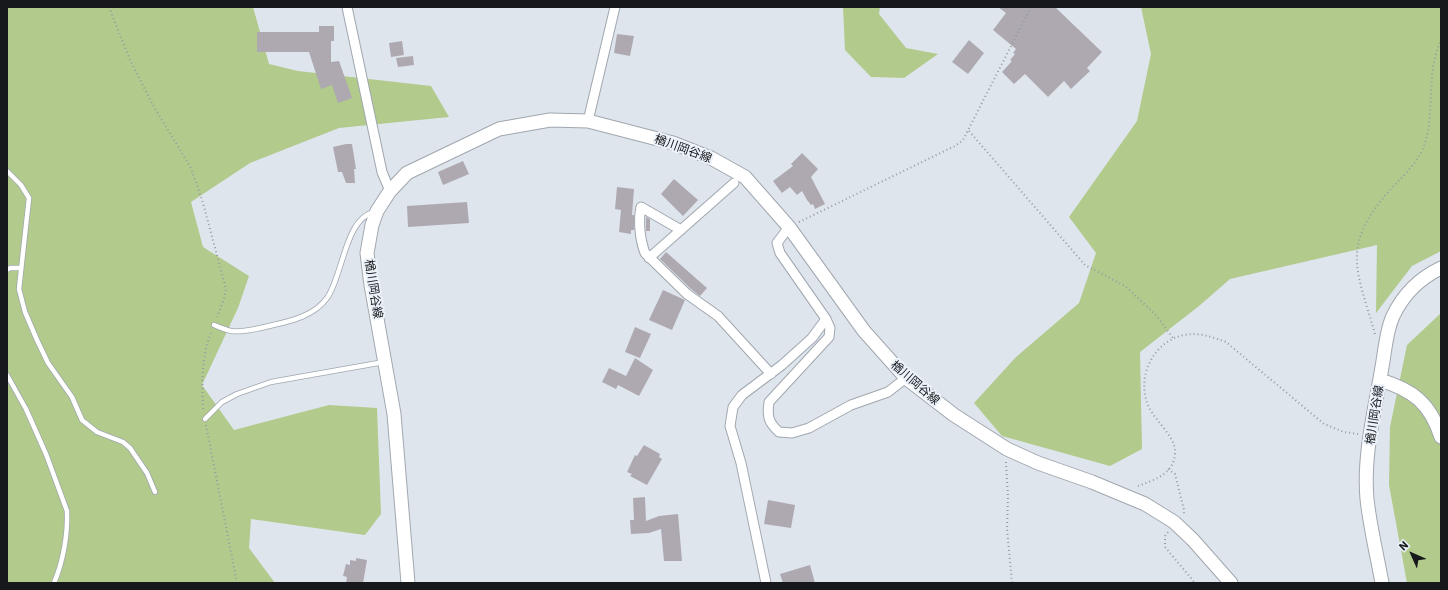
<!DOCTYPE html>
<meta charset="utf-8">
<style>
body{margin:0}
#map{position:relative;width:1448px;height:590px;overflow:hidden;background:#dee5ed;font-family:"IBM Plex Sans",sans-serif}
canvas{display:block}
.frame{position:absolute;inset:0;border:8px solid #16181b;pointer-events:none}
.north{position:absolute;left:1392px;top:534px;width:40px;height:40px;-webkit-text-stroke:3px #ebf2fa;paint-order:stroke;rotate:315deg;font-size:11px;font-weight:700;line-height:16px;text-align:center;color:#16181b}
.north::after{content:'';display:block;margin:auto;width:14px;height:18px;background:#16181b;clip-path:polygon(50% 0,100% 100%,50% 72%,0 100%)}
</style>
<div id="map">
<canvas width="1448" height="590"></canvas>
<div class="frame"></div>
<div class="north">N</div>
</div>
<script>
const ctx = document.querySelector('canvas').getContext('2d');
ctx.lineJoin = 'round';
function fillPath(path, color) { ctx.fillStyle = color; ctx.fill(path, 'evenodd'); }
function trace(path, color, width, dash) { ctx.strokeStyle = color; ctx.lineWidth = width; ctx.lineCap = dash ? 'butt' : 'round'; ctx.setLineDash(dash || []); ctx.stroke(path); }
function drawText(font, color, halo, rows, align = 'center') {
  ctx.font = font + ' "IBM Plex Sans","Noto Sans JP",sans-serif'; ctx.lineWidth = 4; ctx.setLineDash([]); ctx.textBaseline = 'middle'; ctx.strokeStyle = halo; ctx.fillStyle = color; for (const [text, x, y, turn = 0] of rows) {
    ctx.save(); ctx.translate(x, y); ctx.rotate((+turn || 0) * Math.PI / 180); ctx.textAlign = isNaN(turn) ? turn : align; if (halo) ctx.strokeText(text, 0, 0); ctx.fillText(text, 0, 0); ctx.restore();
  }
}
const green = new Path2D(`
 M7,7H253L269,64L298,71L431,86L449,117L339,128L250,163L191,202L203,247L249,276L238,308L202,385L234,430L329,405L377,408L381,514L365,535L251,519L249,548L275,583H7Z
 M843,7H880L879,14L906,48L938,54L904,78L871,77L845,50Z
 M1141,7H1441V251L1412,266L1376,313L1377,245L1230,279L1199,306L1140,352L1142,449L1110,466L1002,436L974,403L1016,357L1079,303L1096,253L1069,217L1137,121L1151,54Z
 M1441,313V583H1407L1389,485L1390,427L1407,345Z`);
const building = new Path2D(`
 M998,7H1055L1102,52L1087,68L1090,71L1071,89L1064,81L1048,97L1025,74L1014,84L1002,72L1012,61L1010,60L1015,54L1013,53L1016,49L993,30L1006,13Z
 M319,26H334V41H331V62L339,61L352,98L338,103L332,85L321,89L309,52H257V32H319Z
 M617,34L634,36L630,56L614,53Z
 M969,40L984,53L968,74L952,62Z
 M402,41L404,55L391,57L389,43Z
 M413,56L414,65L398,67L396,58Z
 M346,144H352L356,169H354L355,183H346L342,172H338L333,147Z
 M802,153L818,169L811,177L825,204L815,209L813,204L811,205L807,200L802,191L797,195L790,187L782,193L773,181L793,166L791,164Z
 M463,161L469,174L443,185L438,172Z
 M674,179L698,200L683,216L661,194Z
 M617,187L634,189L632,215H634V230H631V234L619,232L621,210L615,209Z
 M467,202L469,223L408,227L407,206Z
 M646,217L650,219V231H646Z
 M666,252L707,288L700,296L691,289L660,259Z
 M663,290L685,300L672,330L649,320Z
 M635,327L651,334L640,358L625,352Z
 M635,358L653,370L639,396L618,385L616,389L602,382L609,368L626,376Z
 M644,445L660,454L659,457L662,459L647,485L630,476L632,474L627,472L635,455L637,456Z
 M645,497L646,521L659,516L678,514L682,561H664L661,529L649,533L631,534L630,520H634L633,498Z
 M768,500L795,505L791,528L764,524Z
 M356,558L367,560L363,583H346L347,577L343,576L346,564L350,565V560L356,561Z
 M810,565L815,583H783L780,574Z`);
const path = new Path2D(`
 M109,7L130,60L154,107L191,168L203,203L226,289L224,299L217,317
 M969,131L1085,265L1125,286L1156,315L1173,338
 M799,222L955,146L963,140L1031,7
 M1375,334C1357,270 1340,247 1389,191C1401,178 1418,163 1424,146C1436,112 1425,74 1441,41
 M203,409C202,384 201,357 211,333
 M206,425L237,583
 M1006,462L1008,497L1007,529L1012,583
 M1168,469L1175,474L1184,510V515
 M1138,486C1154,480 1175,474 1175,452C1176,437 1153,419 1148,405C1136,376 1154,341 1184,335C1198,332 1212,337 1226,342L1324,424L1344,432L1358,434
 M1168,532L1165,536V547L1195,583`);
const lane = new Path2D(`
 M7,171L21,185L29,198L19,289L25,312L37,340L48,363L72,397L82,420L97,432L123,442L130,448L147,473L155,492
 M7,270L10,268H20
 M214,325C219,327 226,330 231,331C244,333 261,328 273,325C292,321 315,315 327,298C343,276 345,217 375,212
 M7,375L26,409L46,454L67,511C68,534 63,562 54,583
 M205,419L222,402L237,394L271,382L384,362`);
const street = new Path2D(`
 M347,7L382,172L390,191
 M588,121L615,7
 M789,227L777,243L780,253L826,319L830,328L829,337L769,402C767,416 768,422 779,432L792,433L809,428L851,405L888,392L906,378
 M681,230L641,207C638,221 640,240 645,253L687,294L718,316L771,374
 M649,258L734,183
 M766,583L741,463L730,426L733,407L742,395L782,365L812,338L826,319`);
const secondary = new Path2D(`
 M1380,380C1413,390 1430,403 1441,437
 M408,583L394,414L371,285L367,253L372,225L377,211L390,191L407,173L499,129L550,120L588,121L673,143L711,158L745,177L789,227L864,331L906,378L954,415L1007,449L1038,463L1092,482L1145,504L1174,522L1193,540L1231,583
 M1382,583C1377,555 1370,527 1367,499C1363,456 1375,409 1382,367C1385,351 1386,331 1393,316C1403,295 1420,278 1441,268`);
const streetNames = [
 ["楢川岡谷線",683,149,20],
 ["楢川岡谷線",373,289,81],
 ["楢川岡谷線",915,383,41],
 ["楢川岡谷線",1375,415,-81]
];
fillPath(green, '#b2ca8c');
fillPath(building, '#aea9b1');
trace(lane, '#a0a7ae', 6);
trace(street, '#a0a7ae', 11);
trace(secondary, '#a0a7ae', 15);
trace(path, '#959ba1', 2, [1, 3]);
trace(lane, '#fff', 4.5);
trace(street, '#fff', 9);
trace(secondary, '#fff', 13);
drawText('12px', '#16181b', '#ebf2fa', streetNames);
</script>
